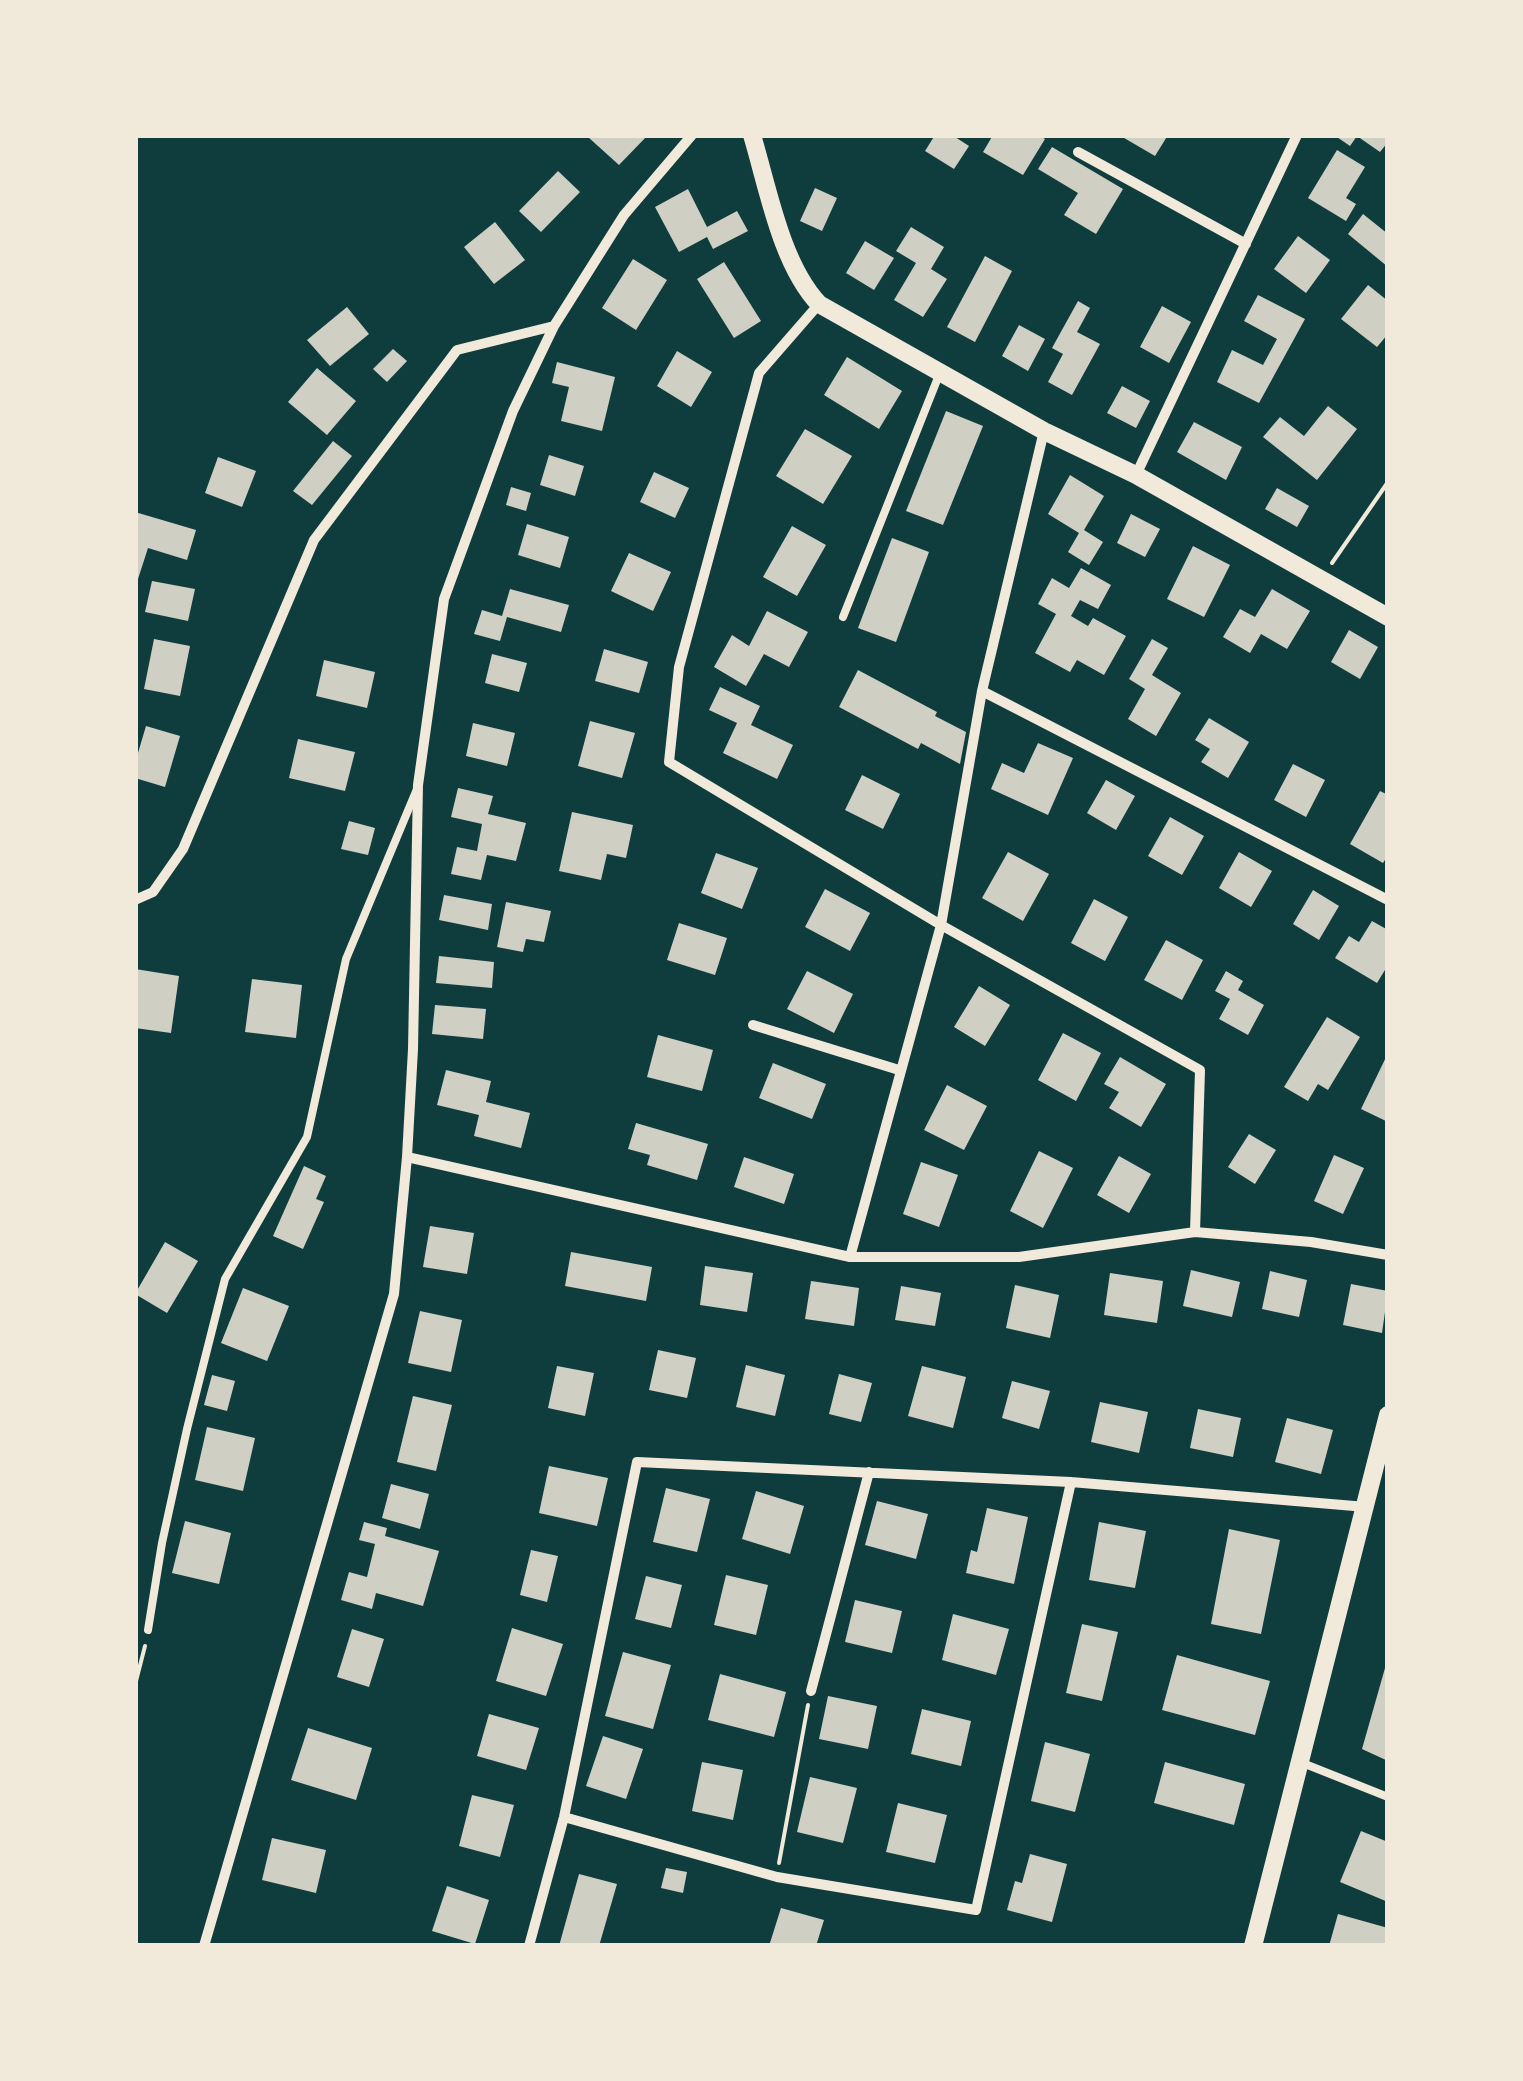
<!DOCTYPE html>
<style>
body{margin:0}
#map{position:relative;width:1523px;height:2081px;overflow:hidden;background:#0f3d3e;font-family:Roboto,sans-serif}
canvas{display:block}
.frame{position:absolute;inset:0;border:138px solid #f1e9da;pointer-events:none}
</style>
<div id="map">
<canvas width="1523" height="2081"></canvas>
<div class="frame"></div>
</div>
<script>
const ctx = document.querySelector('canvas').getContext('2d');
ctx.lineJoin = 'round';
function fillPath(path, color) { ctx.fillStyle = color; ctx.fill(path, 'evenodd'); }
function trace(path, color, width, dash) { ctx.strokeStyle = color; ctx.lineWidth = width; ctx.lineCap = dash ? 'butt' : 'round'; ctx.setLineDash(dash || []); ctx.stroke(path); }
const building = new Path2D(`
 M589,135H648L619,165L588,137Z
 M935,135H952L969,146L954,169L925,151Z
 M993,135H1038L1045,139L1023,175L983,152Z
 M1119,135H1168L1155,156Z
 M1334,135H1388V142L1380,152L1357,136L1350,146Z
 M1052,147L1123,189L1096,234L1064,215L1078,193L1038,169Z
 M1337,150L1365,167L1346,198L1356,204L1346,221L1308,198Z
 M558,171L580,192L541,232L519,211Z
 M815,188L837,198L822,231L800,221Z
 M688,189L707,227L737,211L748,231L713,249L707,237L679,252L655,207Z
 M1363,214L1388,234V267L1348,234Z
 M495,222L525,260L494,284L464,247Z
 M911,227L944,247L931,269L947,279L923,317L894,300L916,263L896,251Z
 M1298,236L1330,260L1306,293L1274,269Z
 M865,241L894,258L874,290L846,273Z
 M985,256L1012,271L975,342L947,327Z
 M633,259L667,280L636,330L602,308Z
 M724,262L761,321L734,338L697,279Z
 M1368,285L1388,301V334L1377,347L1341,319Z
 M1258,295L1305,319L1259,403L1217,382L1232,350L1263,365L1277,339L1244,321Z
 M1078,301L1090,308L1077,332L1100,344L1072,395L1048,382L1063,354L1052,348Z
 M1162,306L1191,322L1169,363L1140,347Z
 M347,307L369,334L330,366L307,340Z
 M1019,325L1045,339L1028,371L1002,356Z
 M393,349L407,361L387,382L373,369Z
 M677,351L712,372L691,407L657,386Z
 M847,357L902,391L879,429L824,395Z
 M557,362L615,377L602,431L561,421L569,387L552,383Z
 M317,368L356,401L327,435L288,402Z
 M1122,386L1150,401L1136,428L1107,413Z
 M1328,406L1357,429L1317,480L1263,437L1280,417L1304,436Z
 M946,411L983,426L943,525L906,511Z
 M1194,422L1242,447L1226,480L1177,452Z
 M805,429L852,456L823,504L776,476Z
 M333,441L352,456L312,505L293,491Z
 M549,455L584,466L575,496L540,485Z
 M218,457L256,471L242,507L205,493Z
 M654,472L689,488L675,518L640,502Z
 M1070,475L1104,496L1084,530L1103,542L1089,565L1068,552L1079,533L1048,514Z
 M511,487L531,493L526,511L506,505Z
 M1277,488L1309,506L1297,527L1265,509Z
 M135,512L196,530L187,560L148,548L138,579L135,578Z
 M1131,514L1160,529L1145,557L1117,543Z
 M527,524L569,537L560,568L518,555Z
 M792,526L826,545L797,596L763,577Z
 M892,538L929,552L896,642L858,628Z
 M1193,546L1230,565L1204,617L1167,599Z
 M629,553L671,572L653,611L611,591Z
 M1081,568L1111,585L1098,609L1080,600L1071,616L1088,626L1093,618L1126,636L1104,675L1077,660L1070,672L1035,653L1056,614L1038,604L1052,578L1069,588Z
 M152,581L195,589L188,621L145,612Z
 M510,589L569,605L561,632L507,617L500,641L474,634L482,610L502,616Z
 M1272,589L1310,611L1287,649L1261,634L1250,653L1223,637L1240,609L1255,617Z
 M767,611L808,632L789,667L764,654L746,686L714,667L732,635L749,646Z
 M1349,630L1378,647L1360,679L1331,662Z
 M154,639L190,646L180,696L144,689Z
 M1152,639L1168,648L1152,675L1181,693L1156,736L1128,719L1145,689L1129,679Z
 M604,649L648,662L639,693L595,681Z
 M492,654L527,663L519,692L485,683Z
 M324,660L375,672L367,708L316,696Z
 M858,670L937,712L935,716L966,732L960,764L921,743L918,749L839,707Z
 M720,687L760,706L751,725L793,745L777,779L723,753L737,723L709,710Z
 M1209,718L1249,742L1228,778L1201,762L1210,749L1195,740Z
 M590,721L635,733L622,778L578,766Z
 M473,723L515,733L507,766L466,756Z
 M146,726L180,736L165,787L135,778V763Z
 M298,739L355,752L345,791L289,778Z
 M1038,743L1073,758L1048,815L991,789L1002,763L1024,773Z
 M1293,764L1325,780L1306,817L1274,800Z
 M862,775L900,794L883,829L845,810Z
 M1106,780L1135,796L1116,830L1087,813Z
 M458,788L493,796L488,814L526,823L516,861L487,855L481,880L451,874L457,847L477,851L482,824L451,817Z
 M1380,791L1388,795V855L1383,863L1350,844Z
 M572,812L633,825L626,858L607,854L601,880L559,871Z
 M1170,817L1204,836L1182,875L1148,856Z
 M349,821L375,828L368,855L341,849Z
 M1008,852L1049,874L1023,921L982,898Z
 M1239,852L1272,871L1251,907L1219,888Z
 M716,853L758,868L742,909L701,893Z
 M825,889L870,913L850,951L805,927Z
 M1313,890L1339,906L1319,940L1293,924Z
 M444,895L492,904L488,930L439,920Z
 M1094,899L1128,917L1105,961L1071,943Z
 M506,902L551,911L544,942L526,939L523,952L497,947Z
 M1372,921L1388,930V965L1377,983L1335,958L1349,936L1359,942Z
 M679,923L727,938L715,975L667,960Z
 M1166,940L1203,960L1182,1000L1144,980Z
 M439,956L494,962L492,988L436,983Z
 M135,969L179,976L171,1033L135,1028Z
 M807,971L853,994L834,1033L787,1009Z
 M1226,971L1243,981L1238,990L1264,1005L1248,1035L1219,1019L1230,999L1215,991Z
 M252,979L302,985L296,1038L245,1032Z
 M979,986L1010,1005L985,1046L954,1027Z
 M435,1005L486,1009L483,1039L432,1034Z
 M1327,1017L1360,1037L1328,1090L1318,1084L1308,1101L1284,1087Z
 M1063,1033L1101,1053L1076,1101L1038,1080Z
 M658,1035L713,1050L702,1091L647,1077Z
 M1388,1053V1122L1361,1109Z
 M1120,1057L1166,1084L1141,1127L1109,1108L1119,1092L1104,1084Z
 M773,1063L826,1084L812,1119L759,1098Z
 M446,1070L491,1081L486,1102L530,1113L521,1148L474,1136L479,1115L437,1105Z
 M947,1085L987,1106L964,1150L924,1130Z
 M636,1123L708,1144L697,1180L647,1165L650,1155L628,1149Z
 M1249,1134L1276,1150L1255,1184L1228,1167Z
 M1039,1151L1073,1168L1043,1228L1010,1211Z
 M1334,1155L1364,1168L1343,1214L1314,1201Z
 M1119,1156L1151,1174L1129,1213L1097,1195Z
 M744,1157L794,1174L784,1204L734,1187Z
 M921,1162L958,1175L939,1227L903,1214Z
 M304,1166L326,1176L316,1199L324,1202L303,1249L273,1236Z
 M430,1226L474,1233L467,1274L423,1267Z
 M165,1242L198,1261L167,1313L135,1294Z
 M571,1252L652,1267L646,1301L565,1286Z
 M705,1266L753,1273L747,1312L700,1305Z
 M1191,1270L1240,1282L1232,1317L1183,1306Z
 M1270,1271L1307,1280L1299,1317L1262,1309Z
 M1110,1273L1163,1281L1157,1323L1104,1315Z
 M811,1281L859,1288L854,1326L805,1319Z
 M1351,1284L1388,1291L1382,1333L1343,1325Z
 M1015,1285L1059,1295L1050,1338L1006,1328Z
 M901,1286L941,1293L935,1326L895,1320Z
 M243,1288L289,1306L267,1361L221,1343Z
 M420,1311L462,1320L451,1372L408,1363Z
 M658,1350L696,1358L687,1398L649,1390Z
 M746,1365L785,1375L775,1416L736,1407Z
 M557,1366L594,1373L585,1416L548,1408Z
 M922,1366L966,1377L953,1428L908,1416Z
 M839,1374L872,1383L861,1422L829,1414Z
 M212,1375L235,1381L227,1411L204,1405Z
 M1012,1381L1050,1391L1039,1429L1002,1418Z
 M413,1396L452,1405L436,1471L397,1462Z
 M1100,1402L1148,1412L1139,1453L1091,1442Z
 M1198,1409L1241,1418L1233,1457L1190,1448Z
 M1287,1418L1333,1430L1321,1474L1275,1462Z
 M207,1427L255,1438L243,1491L195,1480Z
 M549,1466L608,1478L597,1526L539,1513Z
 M391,1484L429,1494L420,1529L382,1518Z
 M666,1488L710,1499L697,1552L653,1542Z
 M756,1491L804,1506L790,1554L742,1539Z
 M877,1501L928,1514L916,1559L865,1545Z
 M987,1508L1028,1517L1014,1584L966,1573L971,1550L977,1552Z
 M185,1521L231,1533L219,1584L172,1573Z
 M364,1522L387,1528L385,1536L439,1551L423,1606L376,1593L372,1609L341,1600L349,1572L367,1577L375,1544L359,1540Z
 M1099,1522L1146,1531L1135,1588L1089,1580Z
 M1229,1529L1280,1540L1261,1634L1211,1624Z
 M531,1550L558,1556L547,1602L520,1595Z
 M726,1575L768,1585L756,1635L714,1625Z
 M646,1576L682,1585L671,1628L635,1619Z
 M855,1600L902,1611L892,1653L845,1642Z
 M953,1614L1009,1629L996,1675L942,1660Z
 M1082,1624L1118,1632L1102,1701L1066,1693Z
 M512,1628L563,1644L546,1696L496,1681Z
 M352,1629L384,1639L369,1687L337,1677Z
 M623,1652L671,1665L653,1729L605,1716Z
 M1177,1655L1270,1681L1255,1735L1162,1710Z
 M1387,1661H1388V1761L1362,1749Z
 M720,1674L786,1692L774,1737L708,1720Z
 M828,1696L877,1706L868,1749L819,1739Z
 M922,1709L971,1721L961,1766L911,1754Z
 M489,1714L539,1728L526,1770L477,1756Z
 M308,1728L372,1748L356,1800L291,1780Z
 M603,1736L643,1749L626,1799L586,1786Z
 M1045,1742L1090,1754L1075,1812L1031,1801Z
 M702,1762L743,1770L733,1820L692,1811Z
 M1165,1762L1245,1784L1234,1825L1154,1803Z
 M810,1777L857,1788L843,1843L797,1832Z
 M472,1795L514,1805L500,1857L459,1846Z
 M898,1803L947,1815L935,1863L886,1852Z
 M1361,1831L1388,1842V1902L1340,1882Z
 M272,1838L326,1850L316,1893L262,1880Z
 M1030,1854L1067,1864L1052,1922L1007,1910L1015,1881L1022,1883Z
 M666,1868L687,1872L683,1893L661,1888Z
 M579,1874L617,1884L599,1946H559Z
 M447,1886L489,1900L475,1944L432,1931Z
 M781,1908L824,1920L816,1946H769Z
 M1338,1914L1388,1928V1946H1329Z`);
const path = new Path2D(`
 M1332,563L1388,482
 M135,1685L145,1646
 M779,1863L808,1705`);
const service = new Path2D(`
 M843,617L939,375
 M148,1630L162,1543L187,1429L225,1279L307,1137L346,959L417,789
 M1300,1762L1388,1797`);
const minor = new Path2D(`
 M1078,152L1246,244
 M819,304L759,373L679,667L669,762L941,925L1200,1070L1195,1232
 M1136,475L1297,135
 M982,691L1388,900
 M135,900L153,892L183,849L314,540L457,350L554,326
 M753,1025L899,1070
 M407,1157L850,1257H1019L1195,1232L1311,1242L1388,1255
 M850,1257L941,925L982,691L1044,431
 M811,1691L869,1472
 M564,1817L777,1877L976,1910L1071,1482
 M204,1946L394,1294L407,1157L413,1049L418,785L444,599L513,411L554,326L624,215L692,135
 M529,1946L564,1817L637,1462L1071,1482L1366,1507`);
const tertiary = new Path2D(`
 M752,135C768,188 781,264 819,304L1044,431L1136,475L1388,617
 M1253,1946L1388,1415`);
fillPath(building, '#cfcfc3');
trace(path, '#f1e9da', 4);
trace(service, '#f1e9da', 8);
trace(minor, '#f1e9da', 10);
trace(tertiary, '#f1e9da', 18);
</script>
